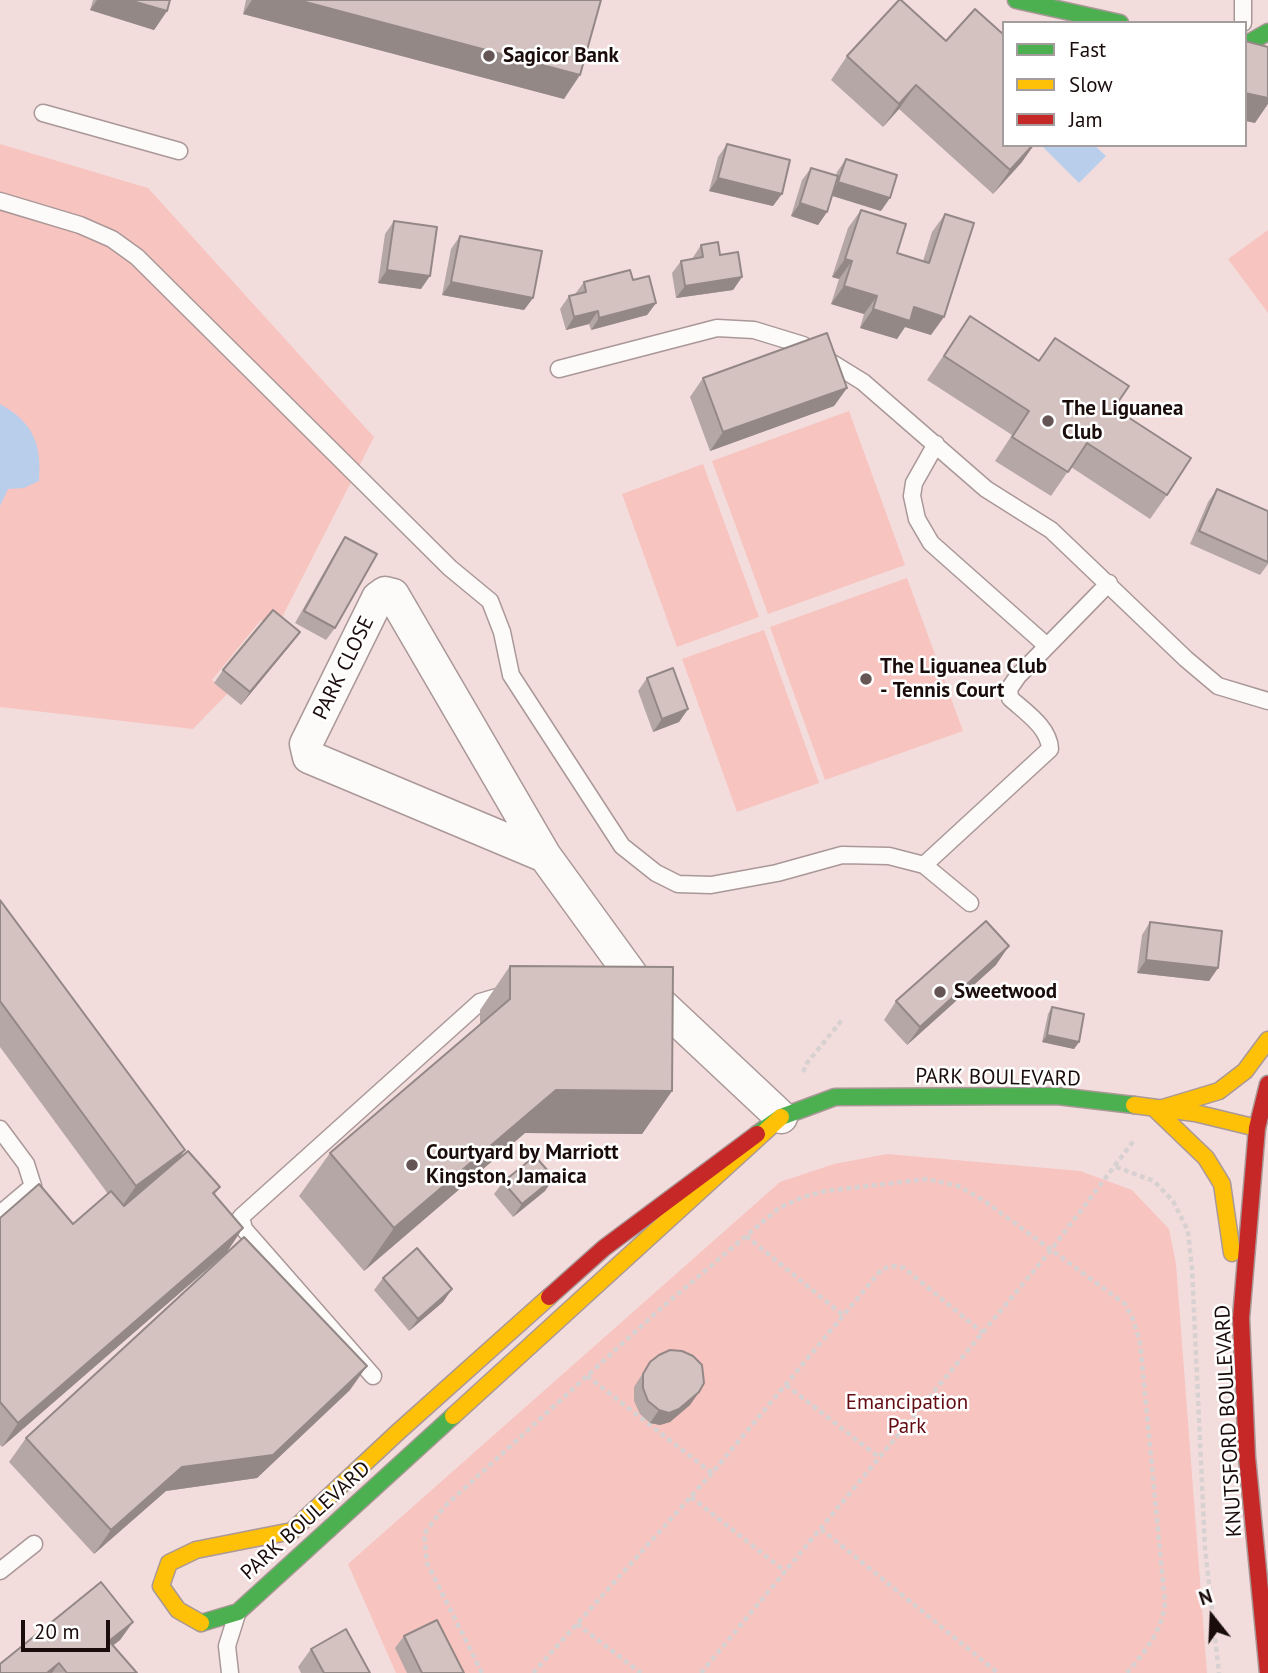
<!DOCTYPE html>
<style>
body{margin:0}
#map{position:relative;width:1268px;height:1673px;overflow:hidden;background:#f3dddc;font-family:"PT Sans",sans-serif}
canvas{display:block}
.legend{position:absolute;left:1002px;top:21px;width:245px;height:126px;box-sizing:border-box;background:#fff;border:2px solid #a39e9d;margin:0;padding:9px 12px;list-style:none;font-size:21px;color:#190c0b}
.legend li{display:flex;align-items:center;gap:14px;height:35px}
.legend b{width:35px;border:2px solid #a39e9d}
.north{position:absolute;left:1177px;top:1582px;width:70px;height:70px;-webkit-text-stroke:5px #fff;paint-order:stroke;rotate:342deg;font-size:19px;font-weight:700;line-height:28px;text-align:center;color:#190c0b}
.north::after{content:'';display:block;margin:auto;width:24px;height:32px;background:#190c0b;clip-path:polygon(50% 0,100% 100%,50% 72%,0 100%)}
.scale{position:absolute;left:21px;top:1620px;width:89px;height:32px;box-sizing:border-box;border:4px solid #190c0b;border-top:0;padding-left:9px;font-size:21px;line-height:24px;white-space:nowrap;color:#190c0b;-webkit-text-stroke:5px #fff;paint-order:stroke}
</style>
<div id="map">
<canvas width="1268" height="1673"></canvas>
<ul class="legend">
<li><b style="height:9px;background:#4caf50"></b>Fast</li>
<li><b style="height:9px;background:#ffc107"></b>Slow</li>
<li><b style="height:9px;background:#c62828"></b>Jam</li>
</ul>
<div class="north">N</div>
<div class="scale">20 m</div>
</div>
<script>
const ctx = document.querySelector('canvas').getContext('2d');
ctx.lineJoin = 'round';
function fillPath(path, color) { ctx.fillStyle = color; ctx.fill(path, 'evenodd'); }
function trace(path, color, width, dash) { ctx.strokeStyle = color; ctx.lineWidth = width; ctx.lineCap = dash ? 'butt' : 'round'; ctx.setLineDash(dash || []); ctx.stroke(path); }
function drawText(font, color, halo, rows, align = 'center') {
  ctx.font = font + ' "PT Sans",sans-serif'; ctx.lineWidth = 5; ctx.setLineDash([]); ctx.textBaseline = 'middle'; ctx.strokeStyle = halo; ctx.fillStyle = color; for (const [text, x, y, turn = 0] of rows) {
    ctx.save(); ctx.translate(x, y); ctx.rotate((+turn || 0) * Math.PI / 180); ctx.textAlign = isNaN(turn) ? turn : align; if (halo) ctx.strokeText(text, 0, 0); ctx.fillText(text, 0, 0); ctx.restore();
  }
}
const green = new Path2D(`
 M0,144L148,188L374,437L275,631L261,620L212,680L228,693L193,729L0,707Z
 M1268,230V313L1228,259Z
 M849,411L905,565L768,614L712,461Z
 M703,464L759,617L677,647L622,494Z
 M907,578L963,731L825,780L770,627Z
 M764,630L819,783L737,812L682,659Z
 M887,1154L1080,1171L1132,1190L1169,1229L1176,1264L1207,1673H396L348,1564L780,1182L834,1164Z`);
const water = new Path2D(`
 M1041,145H1094L1106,156L1079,183Z
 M0,404C33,422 42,444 39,481L24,488L8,489L0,506Z`);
const path = new Path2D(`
 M803,1072L807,1063L842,1020
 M1116,1167L1154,1181L1173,1201L1188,1231L1192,1269L1205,1548L1219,1673
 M746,1236L843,1315
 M587,1376L712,1473
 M786,1385L880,1458
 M691,1497L786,1572
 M821,1529L998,1673
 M577,1624L641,1673
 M482,1673L427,1563L424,1534L444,1507L659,1310L779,1208L803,1197L826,1191L927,1179L958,1186L983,1200L1125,1304L1132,1317L1140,1342L1165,1603C1162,1632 1145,1651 1127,1673
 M533,1673L712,1473L882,1269L894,1266L904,1268L983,1333
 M701,1673L1051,1250L1135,1139`);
const lane = new Path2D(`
 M1243,0V23
 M43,113L179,151
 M0,201L80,225L112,239L137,257L450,568L490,601L502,632L511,675L622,846L656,873L678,884L711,885L777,873L842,855L889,856L924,865L970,903
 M559,369L717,328L754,330L803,345L863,382L986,489L1051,530L1186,659L1218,686L1268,701
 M936,444L914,483L912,496L917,519L931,543L1047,646
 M924,865L1050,749C1049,727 1025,712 1010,698L1009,689L1018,676L1109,583
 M0,1129L26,1164L33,1186L0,1214
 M373,1376L244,1229L241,1217L480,1002L507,994
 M0,1571L34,1544
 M230,1673L227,1646L237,1614`);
const street = new Path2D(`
 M545,856L309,757L306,744L378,598L385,593L393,595L545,856L635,980L781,1117`);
const fast = new Path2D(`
 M1016,0L1120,23
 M1245,45L1268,32
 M757,1134L781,1117L835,1097L1057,1096L1134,1105
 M201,1623L238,1612L453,1416`);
const slow = new Path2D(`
 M1134,1105L1195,1113L1257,1128
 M1232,1253L1222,1184L1206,1158L1156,1110L1219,1091L1245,1071L1268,1040
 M453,1416L781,1117
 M201,1623L178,1610L161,1586L169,1563L196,1550L292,1531L398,1432L549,1297`);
const jam = new Path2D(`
 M1268,1084L1257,1128L1241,1318L1247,1457L1268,1673
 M549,1297L604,1248L757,1134`);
const wall = new Path2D(`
 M93,0H170L167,11L154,30L90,10Z
 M246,0H601L564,99L243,14Z
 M946,41L1004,145L1022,162L993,194L899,109L883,127L831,80L847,56Z
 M727,144L773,206L709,191L718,157Z
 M846,159L881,211L832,196L827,212L818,225L791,216L802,180L811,168L836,175L837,172Z
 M861,210L897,253L923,261L932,232L945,214L931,335L905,327L897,339L860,328L864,314L831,304L839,279L832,277L848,228Z
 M394,221L421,289L378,283L385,234Z
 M460,236L533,298L524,310L442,295L451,249Z
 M701,245L720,255L742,277L733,290L676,298L672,273L681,261L692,259Z
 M633,280L656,303L647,315L591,330L589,324L566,330L560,309L569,296L575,294L584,282Z
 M970,316L1039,360L1055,338L1114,408L1167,495L1150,519L1071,467L1051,496L995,461L1012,435L927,380Z
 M703,378L847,388L834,406L710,451L690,397Z
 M1217,489L1268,511V564L1260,575L1190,544L1208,502Z
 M345,537L335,628L326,640L295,623L337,549Z
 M291,644L241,705L214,683L223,670Z
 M647,678L688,709L679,722L653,732L638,691Z
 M0,900L180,1158L220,1187L215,1194L227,1252L2,1447L0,1445V1218L73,1224L108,1194L0,1047Z
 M1150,922L1218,968L1209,981L1137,973L1142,935Z
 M996,965L907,1045L884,1020L896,1001Z
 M510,966L672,1091L642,1134L525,1133L364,1271L299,1196L330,1153L480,1025V1010Z
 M1052,1007L1079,1042L1074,1049L1042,1042L1048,1014Z
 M503,1182L545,1191L513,1217L494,1194Z
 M383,1278L452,1289L443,1302L409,1331L374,1290Z
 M650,1362L699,1392L690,1405L670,1422L660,1425L650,1423L640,1414L634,1401V1387Z
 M350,1390L257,1478L166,1491L94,1554L9,1462L26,1438Z
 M133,1622L120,1640L113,1645L137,1673H0Z
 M404,1636L464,1673H407L395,1648Z
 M311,1649L370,1673H301L298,1667Z`);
const shadedWall = new Path2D(`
 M97,0H129L167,11L154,30L90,10Z
 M252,0H298L580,75L564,99L243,14Z
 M916,85L899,109L883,127L899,104Z
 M1245,93L1268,98V104L1255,123L1245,121Z
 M1033,145H1034L1022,162L993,194L1010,170Z
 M718,178L782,194L773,206L709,191Z
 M838,182L890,198L881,211L830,195Z
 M800,203L827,212L818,225L791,216Z
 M845,259L852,261L839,279L832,277Z
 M387,270L430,276L421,289L378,283Z
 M742,277L733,290L676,298L685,286Z
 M451,282L533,298L524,310L442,295Z
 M844,286L877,296L864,314L831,304Z
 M656,303L647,315L591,330L599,318Z
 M914,307L944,317L931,335L905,327L897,339L860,328L873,309Z
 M598,311L589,324L566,330L574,317Z
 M847,388L834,406L710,451L723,432Z
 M300,632L291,644L241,705L250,692Z
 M688,709L679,722L653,732L662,719Z
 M1009,946L996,965L907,1045L920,1027Z
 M1146,960L1218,968L1209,981L1137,973Z
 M1047,1035L1079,1042L1074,1049L1042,1042Z
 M556,1090L672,1091L642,1134L525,1133L364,1271L394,1228Z
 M185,1150L169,1174L120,1209L136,1186Z
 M554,1178L545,1191L513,1217L522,1204Z
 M243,1228L227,1252L2,1447L18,1423Z
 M452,1289L443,1302L409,1331L418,1319Z
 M367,1366L350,1390L257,1478L166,1491L94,1554L111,1530L182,1467Z
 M699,1392L690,1405L670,1422L660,1425L650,1423L659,1410Z
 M133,1622L120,1640L96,1659L109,1641Z
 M59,1663L52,1673H47Z`);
const building = new Path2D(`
 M129,0H170L167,11Z
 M298,0H601L580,75Z
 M899,0H901L946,41L975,9L1004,35V145H1033L1010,170L916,85L899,104L847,56Z
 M1245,41L1268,47V98L1245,93Z
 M727,144L790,160L782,194L718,178Z
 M846,159L897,175L890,198L838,182Z
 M811,168L838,176L827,212L800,203Z
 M861,210L906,224L897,253L929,263L945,214L974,223L944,317L914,307L910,321L873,309L877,296L844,286L852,261L845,259Z
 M394,221L437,227L430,276L387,270Z
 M460,236L542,251L533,298L451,282Z
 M718,242L720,255L738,252L742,277L685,286L681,261L703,257L701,245Z
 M630,270L633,280L649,276L656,303L599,318L598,311L574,317L569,296L586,292L584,282Z
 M970,316L1039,361L1055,338L1129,386L1114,408L1191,458L1167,495L1087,443L1068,472L1012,437L1029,411L944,356Z
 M827,333L847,388L723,432L703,378Z
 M1217,489L1268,511V562L1199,531Z
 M345,537L377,554L335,628L304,611Z
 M273,610L300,632L250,692L223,670Z
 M673,668L688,709L662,719L647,678Z
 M0,900L185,1150L136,1186L0,1001Z
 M986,921L1009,946L920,1027L896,1001Z
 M1150,922L1222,931L1218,968L1146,960Z
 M510,966L673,967L672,1091L556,1090L394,1228L330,1153L510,999Z
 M1052,1007L1084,1014L1079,1042L1047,1035Z
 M188,1151L220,1187L213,1193L243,1228L18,1423L0,1402V1218L39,1184L73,1224L111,1191L124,1206Z
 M535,1156L554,1178L522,1204L503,1182Z
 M244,1237L367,1366L273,1455L182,1467L111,1530L26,1438Z
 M417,1248L452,1289L418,1319L383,1278Z
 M670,1350L682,1351L693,1356L702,1365L704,1383L699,1392L679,1409L669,1413L659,1410L648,1401L643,1388V1374L650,1362L659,1355Z
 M101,1582L133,1622L109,1641L137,1673H67L59,1663L47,1673H0V1664Z
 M437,1620L464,1673H422L404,1636Z
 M346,1629L370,1673H324L311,1649Z`);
const markers = [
 [489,56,7,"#655554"],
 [1048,421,7,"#655554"],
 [866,679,7,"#655554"],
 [940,992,7,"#655554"],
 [412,1165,7,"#655554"]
];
const poiNames = [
 ["Sagicor Bank",503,56],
 ["The Liguanea",1062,409],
 ["Club",1062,433],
 ["The Liguanea Club",880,667],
 ["- Tennis Court",880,691],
 ["Sweetwood",954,992],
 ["Courtyard by Marriott",426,1153],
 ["Kingston, Jamaica",426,1177]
];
const streetNames = [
 ["PARK CLOSE",344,668,-64],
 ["PARK BOULEVARD",998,1078,1],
 ["KNUTSFORD BOULEVARD",1229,1421,-93],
 ["PARK BOULEVARD",306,1521,-42]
];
const parkNames = [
 ["Emancipation",907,1403],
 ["Park",907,1427]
];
fillPath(green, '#f7c4c0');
fillPath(water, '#b9ceeb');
trace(lane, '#a99897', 19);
trace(street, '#a99897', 35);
trace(fast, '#a99897', 19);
trace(slow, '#a99897', 19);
trace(jam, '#a99897', 19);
trace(path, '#d8d1d1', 4.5, [5, 3.5]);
trace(lane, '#fdfafa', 16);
trace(street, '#fdfafa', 32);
trace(fast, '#4caf50', 16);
trace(slow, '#ffc107', 16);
trace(jam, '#c62828', 16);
fillPath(wall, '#b5a7a5');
fillPath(shadedWall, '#948886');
fillPath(building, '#d3c2c0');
trace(building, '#948886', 2);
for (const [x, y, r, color] of markers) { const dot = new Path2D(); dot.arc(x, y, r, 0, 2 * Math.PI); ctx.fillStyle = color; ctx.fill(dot); trace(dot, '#fff', 2.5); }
drawText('bold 21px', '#190c0b', '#fff', poiNames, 'left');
drawText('21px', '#190c0b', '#fff', streetNames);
drawText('21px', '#640a12', '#fff', parkNames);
</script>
